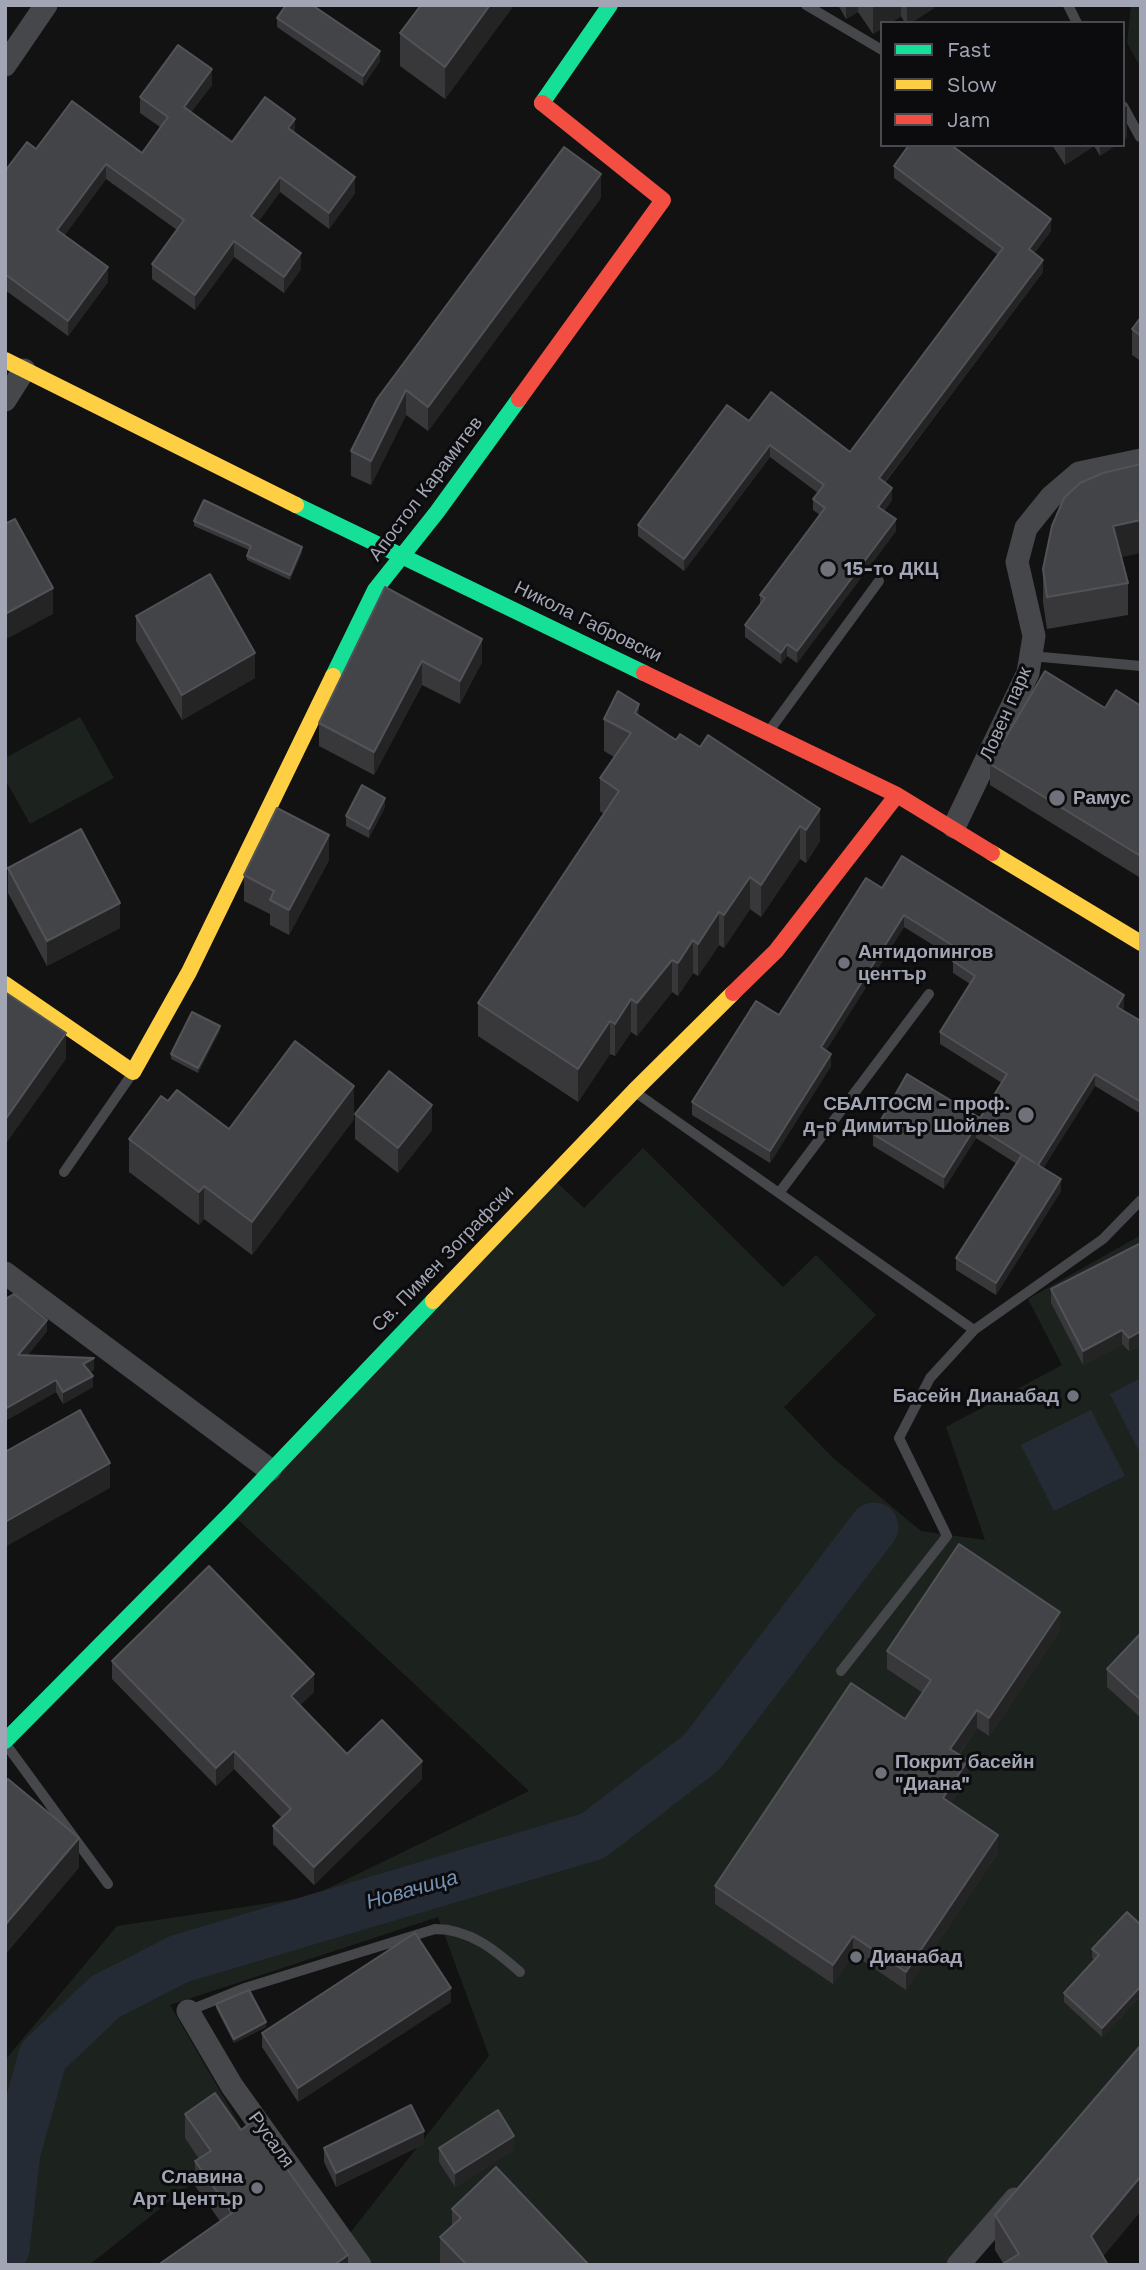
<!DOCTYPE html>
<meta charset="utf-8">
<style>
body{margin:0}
#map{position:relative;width:1146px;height:2270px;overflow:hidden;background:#121212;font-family:"Work Sans",sans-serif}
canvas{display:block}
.frame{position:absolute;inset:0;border:7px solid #a2a6b4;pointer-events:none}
.legend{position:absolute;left:880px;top:21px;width:245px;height:126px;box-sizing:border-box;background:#0c0c0e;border:2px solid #484a50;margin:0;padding:9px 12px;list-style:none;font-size:21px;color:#a2a6b4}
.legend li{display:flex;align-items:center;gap:14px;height:35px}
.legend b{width:35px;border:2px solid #484a50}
</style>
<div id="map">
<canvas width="1146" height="2270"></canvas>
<div class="frame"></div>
<ul class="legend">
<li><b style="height:9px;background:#16e098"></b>Fast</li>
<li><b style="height:9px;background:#ffcf43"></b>Slow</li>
<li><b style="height:9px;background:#f24e42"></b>Jam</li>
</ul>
</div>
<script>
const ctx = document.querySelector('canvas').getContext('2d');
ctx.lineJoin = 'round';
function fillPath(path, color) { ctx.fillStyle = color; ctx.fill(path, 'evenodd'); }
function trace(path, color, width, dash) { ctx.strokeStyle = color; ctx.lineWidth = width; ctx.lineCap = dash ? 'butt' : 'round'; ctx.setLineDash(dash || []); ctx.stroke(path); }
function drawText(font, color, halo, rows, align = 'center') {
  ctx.font = font + ' "Work Sans",sans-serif'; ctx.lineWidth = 6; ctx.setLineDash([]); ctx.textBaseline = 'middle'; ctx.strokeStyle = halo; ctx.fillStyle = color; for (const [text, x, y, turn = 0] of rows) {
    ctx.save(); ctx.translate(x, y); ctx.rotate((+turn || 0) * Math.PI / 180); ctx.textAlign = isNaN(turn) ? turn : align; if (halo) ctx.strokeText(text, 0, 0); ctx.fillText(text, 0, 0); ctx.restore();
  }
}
const green = new Path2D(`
 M1131,5H1141V68L1127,43Z
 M80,717L114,778L30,824L5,779V758Z
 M643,1148L783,1287L816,1255L876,1315L784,1407L832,1457L921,1531L985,1540L946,1427L1062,1365L1028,1299L1141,1235V2054L958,2265H366L346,2238L489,2056L438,1917L170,2005L248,2139L89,2265H5V2060L117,1926L310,1897L529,1791L231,1513L551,1177L584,1208Z`);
const water = new Path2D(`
 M1141,1378V1455L1110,1394Z
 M1091,1410L1125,1476L1054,1511L1021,1445Z`);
const river = new Path2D(`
 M5,2249L16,2152L43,2056L105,1997L179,1959L593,1836L702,1752L874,1527`);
const lane = new Path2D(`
 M806,5L882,50
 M1068,5L1077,23
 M1123,106L1140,137
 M1031,656L1141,666
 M769,731L879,581
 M635,1092L974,1330
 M64,1172L132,1074
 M779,1193L929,994
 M841,1671L947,1536L899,1438L930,1378L974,1330L1103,1239L1141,1200
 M5,1743L108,1884
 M188,2011L245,1988L435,1929C470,1929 495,1950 520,1972`);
const street = new Path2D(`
 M5,65L46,5
 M5,400L24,370
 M954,827L1028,673L1034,636L1017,562L1026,528L1051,497L1079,473L1141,460
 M5,1273L270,1470
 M188,2011L232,2086L360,2265
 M958,2265L1015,2199`);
const fast = new Path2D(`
 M542,103L610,5
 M296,505L644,673
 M333,676L375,590L437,512L519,399
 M5,1741L231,1513L433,1301`);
const slow = new Path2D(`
 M5,360L296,505
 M992,853L1141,943
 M5,984L133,1072L189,972L333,676
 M433,1301L634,1091L733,993`);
const jam = new Path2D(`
 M519,399L663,200L542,103
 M644,673L897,795L992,853
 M733,993L776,951L897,795`);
const wall = new Path2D(`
 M421,5H514L445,99L400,66V33Z
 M838,5H934V8L911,23H905L901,16L891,23H882L873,34L858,12L846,19Z
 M277,18L380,61L363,86L277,27Z
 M212,85L191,112L232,142L295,133L355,193L329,229L280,192L258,222L301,269L284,293L234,257L195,310L152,279V264L177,230L106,179L64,236L108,282L68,336L5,290V171L36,149L142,153L160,127L140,113V97Z
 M1052,145H1116L1100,156L1094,146L1065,165Z
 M894,166L1051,231L1034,253L1043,272L885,483L892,500L884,511L896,531L797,663L787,656L781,664L745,637V625L760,604V595L820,515L813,510V499L818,493L770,457L684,571L638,536V525L749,421L850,452L998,255L894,178Z
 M601,198L428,431L406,415L371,485L351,476V451L377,399Z
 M1141,317V361L1132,355V329Z
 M194,521L302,552L290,580L247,560V556L249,550L194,526Z
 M1121,557L1128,583V615L1047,629L1043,602V569Z
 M385,587L482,662L460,704L422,685L374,775L319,746V723Z
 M136,616L255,678L182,720L136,641Z
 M1141,706V873L1139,877L990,785V764L1105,708Z
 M639,716L676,740L680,734L820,841L806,863L800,859L761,917L750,909L724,948L719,945L698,976L693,973L678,996L672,992L637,1036L631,1032L615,1056L610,1054L578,1102L478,1036V1003L604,814L600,811V778L614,757L604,751V719Z
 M385,807L369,838L346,826V816Z
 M329,860L289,935L270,925V914L244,901V875Z
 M8,868L120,928L47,966L8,893Z
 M882,888L1124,1008L1122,1010L1141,1021V1114L1095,1086L1043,1168L1061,1191L996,1295L956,1270V1258L1017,1164L976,1138L944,1189L873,1146V1134L980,1118L1002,1083L940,1044V1032L970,984L953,973V961L954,958L904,927L826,1050L831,1066L770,1163L692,1115V1102L779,1015Z
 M220,1030L198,1073L171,1059V1054Z
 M168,1101L229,1129L354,1119L252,1255L204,1219L199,1225L129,1172V1139Z
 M355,1114L432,1130L398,1173L355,1139Z
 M1141,1243V1345L1129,1351L1122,1344L1083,1365L1051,1303V1289Z
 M5,1299L47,1331L27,1356L94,1370L89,1372L93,1387L63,1404L56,1392L5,1421Z
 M1060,1630L989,1736L977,1728L959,1755L968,1778L951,1803L998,1853L906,1990L853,1954L833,1984L715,1904V1886L905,1719L923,1693L887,1669V1651Z
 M1141,1633V1718L1107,1687V1669Z
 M112,1661L314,1692L300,1705L347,1754L422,1779L314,1885L273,1844V1826L282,1818L234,1769L216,1786L112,1679Z
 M1141,1925V1996L1102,2037L1064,2002V1993L1095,1960L1092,1958V1949Z
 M451,2002L298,2102L262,2047V2033Z
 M216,2004L266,2027L234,2043L216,2008Z
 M185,2114L241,2130L348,2265L220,2221L195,2186V2161L199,2159L185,2138Z
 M424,2144L336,2187L324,2162V2148Z
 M439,2148L514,2150L455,2187L439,2162Z
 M452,2209L589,2265H440V2237L452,2226Z
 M995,2215L1103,2256L1003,2263L995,2250Z`);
const shadedWall = new Path2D(`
 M490,5H514L445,99V67Z
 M846,5H858V12L846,19Z
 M873,5H901V16L891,23H882V29L873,34Z
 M907,5H934V8L911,23H907Z
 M380,51V61L363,86V76Z
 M212,69V85L184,122V107Z
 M1127,106V138L1123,141V108Z
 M295,119V134L288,128Z
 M1065,145H1094V146L1065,165Z
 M1100,145H1116L1100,156Z
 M106,164V179L57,246V230Z
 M601,174V198L428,431V407Z
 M280,177V192L251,232V216Z
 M355,177V193L329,229V213Z
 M1051,219V231L1029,261V249Z
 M234,241V257L195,310V295Z
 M301,253V269L284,293V277Z
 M1043,260V272L879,490V478Z
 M108,267V282L68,336V321Z
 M406,390V415L371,485V461Z
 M770,445V457L684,571V559Z
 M892,488V500L878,518V507Z
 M896,519V531L797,663V651Z
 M1141,520V553L1113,559V526Z
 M302,547V552L290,580V575Z
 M53,588V614L5,640V614Z
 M482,639V662L460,704V681Z
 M787,644V656L781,664V653Z
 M255,653V678L182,720V695Z
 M422,661V685L374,775V752Z
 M639,704V736L635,713Z
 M385,798V807L369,838V829Z
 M820,809V841L806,863V830Z
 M800,826V859L761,917V885Z
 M329,835V860L289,935V910Z
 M1141,852V873L1139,877V855Z
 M750,877V909L724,948V915Z
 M120,903V928L47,966V941Z
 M719,912V945L698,976V944Z
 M904,915V927L821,1059V1047Z
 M693,940V973L678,996V963Z
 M672,960V992L637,1036V1003Z
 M1124,995V1008L1117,1019V1007Z
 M631,999V1032L615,1056V1024Z
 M610,1021V1054L578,1102V1069Z
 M220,1026V1030L198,1073V1068Z
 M66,1033V1059L5,1145V1120Z
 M831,1054V1066L770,1163V1151Z
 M1095,1074V1086L1038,1177V1165Z
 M354,1086V1119L252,1255V1222Z
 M432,1105V1130L398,1173V1148Z
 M976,1126V1138L944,1189V1177Z
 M1061,1179V1191L996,1295V1283Z
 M204,1186V1219L199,1225V1192Z
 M47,1320V1331L18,1367V1355Z
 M1122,1330V1344L1083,1365V1351Z
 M1141,1331V1345L1129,1351V1338Z
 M94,1358V1370L83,1376V1364Z
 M93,1376V1387L63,1404V1392Z
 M56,1380V1392L5,1421V1409Z
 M110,1463V1488L5,1547V1522Z
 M1060,1612V1630L989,1736V1718Z
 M314,1674V1692L291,1714V1696Z
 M977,1710V1728L950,1767V1749Z
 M234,1751V1769L216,1786V1768Z
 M968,1760V1778L943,1816V1798Z
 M422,1761V1779L314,1885V1867Z
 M998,1835V1853L906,1990V1972Z
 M79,1838V1868L5,1955V1925Z
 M853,1936V1954L833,1984V1965Z
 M1141,1986V1996L1102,2037V2028Z
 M451,1988V2002L298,2102V2088Z
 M266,2022V2027L234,2043V2039Z
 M424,2131V2144L336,2187V2173Z
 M514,2136V2150L455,2187V2173Z
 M1141,2176V2211L1096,2265L1091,2236Z
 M348,2255V2265H334Z`);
const building = new Path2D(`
 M286,5H312L380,51L363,76L277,18Z
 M421,5H490L445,67L400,33Z
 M178,45L212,69L184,107L232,142L265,97L295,119L288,128L355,177L329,213L280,177L251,216L301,253L284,277L234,241L195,295L152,264L184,220L106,164L57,230L108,267L68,321L5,274V171L27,142L36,149L72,101L142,153L168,117L140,97Z
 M909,145H951L1051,219L1029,249L1043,260L879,478L892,488L878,507L896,519L797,651L787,644L781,653L745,625L765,598L760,595L825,508L813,499L824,485L770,445L684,559L638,525L727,405L749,421L771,392L850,452L1003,248L894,166Z
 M564,147L601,174L428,407L406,390L371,461L351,451L377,399Z
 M1141,317V336L1132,329Z
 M1141,464V520L1113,526L1128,583L1047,597L1043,569L1052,526L1064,498L1080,483L1103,473Z
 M204,500L302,547L290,575L247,556L251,546L194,521Z
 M15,519L53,588L5,614V524Z
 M210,574L255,653L182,695L136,616Z
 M385,587L482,639L460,681L422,661L374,752L319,723Z
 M1045,671L1105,708L1116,690L1141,706V852L1139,855L990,764Z
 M618,691L639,704L635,713L676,740L680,734L700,747L708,735L820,809L806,830L800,826L761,885L750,877L724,915L719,912L698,944L693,940L678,963L672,960L637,1003L631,999L615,1024L610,1021L578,1069L478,1003L619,791L600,778L631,733L604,719Z
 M362,785L385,798L369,829L346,816Z
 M277,808L329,835L289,910L270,900L274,891L244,875Z
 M81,829L120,903L47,941L8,868Z
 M902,856L1124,995L1117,1007L1141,1021V1102L1095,1074L1038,1165L1061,1179L996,1283L956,1258L1022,1155L1035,1163L976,1126L944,1177L873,1134L907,1074L980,1118L1007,1074L940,1032L975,976L953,961L960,950L904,915L821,1047L831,1054L770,1151L692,1102L756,1001L779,1015L866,878L882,888Z
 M5,992L66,1033L5,1120Z
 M192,1012L220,1026L198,1068L171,1054Z
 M295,1041L354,1086L252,1222L204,1186L199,1192L129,1139L161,1096L168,1101L177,1090L229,1129Z
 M389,1071L432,1105L398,1148L355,1114Z
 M1141,1243V1331L1129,1338L1122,1330L1083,1351L1051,1289Z
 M14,1294L47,1320L18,1355L94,1358L83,1364L93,1376L63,1392L56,1380L5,1409V1299Z
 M80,1410L110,1463L5,1522V1452Z
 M959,1544L1060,1612L989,1718L977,1710L950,1749L968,1760L943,1798L998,1835L906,1972L853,1936L833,1965L715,1886L851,1683L905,1719L931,1680L887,1651Z
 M209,1566L314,1674L291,1696L347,1754L382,1720L422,1761L314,1867L273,1826L291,1809L234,1751L216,1768L112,1661Z
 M1141,1633V1700L1107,1669Z
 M8,1779L79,1838L5,1925V1782Z
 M1127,1912L1141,1925V1986L1102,2028L1064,1993L1099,1955L1092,1949Z
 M415,1933L451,1988L298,2088L262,2033Z
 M249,1990L266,2022L234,2039L216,2004Z
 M1141,2045V2176L1091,2236L1108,2265H1001L1019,2254L995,2215Z
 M215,2093L241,2130L253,2121L348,2255L334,2265H158L232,2213L195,2161L211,2151L185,2114Z
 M411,2105L424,2131L336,2173L324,2148Z
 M498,2110L514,2136L455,2173L439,2148Z
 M496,2167L589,2265H467L440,2237L461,2218L452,2209Z`);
const markers = [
 [828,569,9,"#70727b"],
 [1057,798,9,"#70727b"],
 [844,963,7,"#70727b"],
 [1026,1115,9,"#70727b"],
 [1073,1396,7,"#70727b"],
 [881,1773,7,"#70727b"],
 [856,1957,7,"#70727b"],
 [257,2188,7,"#70727b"]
];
const streetNames = [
 ["Апостол Карамитев",426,489,-53],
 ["Никола Габровски",588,622,26],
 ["Ловен парк",1006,714,-66],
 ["Св. Пимен Зографски",443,1259,-46],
 ["Русаля",271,2140,54]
];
const poiNames = [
 ["15-то ДКЦ",844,569],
 ["Рамус",1073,798],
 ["Антидопингов",858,952],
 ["център",858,974],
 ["СБАЛТОСМ - проф.",1010,1104,"right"],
 ["д-р Димитър Шойлев",1010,1126,"right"],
 ["Басейн Дианабад",1059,1396,"right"],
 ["Покрит басейн",895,1762],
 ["\"Диана\"",895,1784],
 ["Дианабад",870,1957],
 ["Славина",243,2177,"right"],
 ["Арт Център",243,2199,"right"]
];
const waterNames = [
 ["Новачица",412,1890,-16]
];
fillPath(green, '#1c221d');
fillPath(water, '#252b34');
trace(river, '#252b34', 49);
trace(lane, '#46474b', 10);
trace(street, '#46474b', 23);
trace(fast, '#16e098', 16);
trace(slow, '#ffcf43', 16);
trace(jam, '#f24e42', 16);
fillPath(wall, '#38383a');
fillPath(shadedWall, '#242425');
fillPath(building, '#434447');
trace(building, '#525358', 2);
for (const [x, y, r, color] of markers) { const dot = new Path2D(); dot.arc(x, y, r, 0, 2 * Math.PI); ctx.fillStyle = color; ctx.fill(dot); trace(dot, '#0c0c0e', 2.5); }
drawText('19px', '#a2a6b4', '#0c0c0e', streetNames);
drawText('bold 19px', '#a2a6b4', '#0c0c0e', poiNames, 'left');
drawText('italic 21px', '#7691b2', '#0c0c0e', waterNames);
</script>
